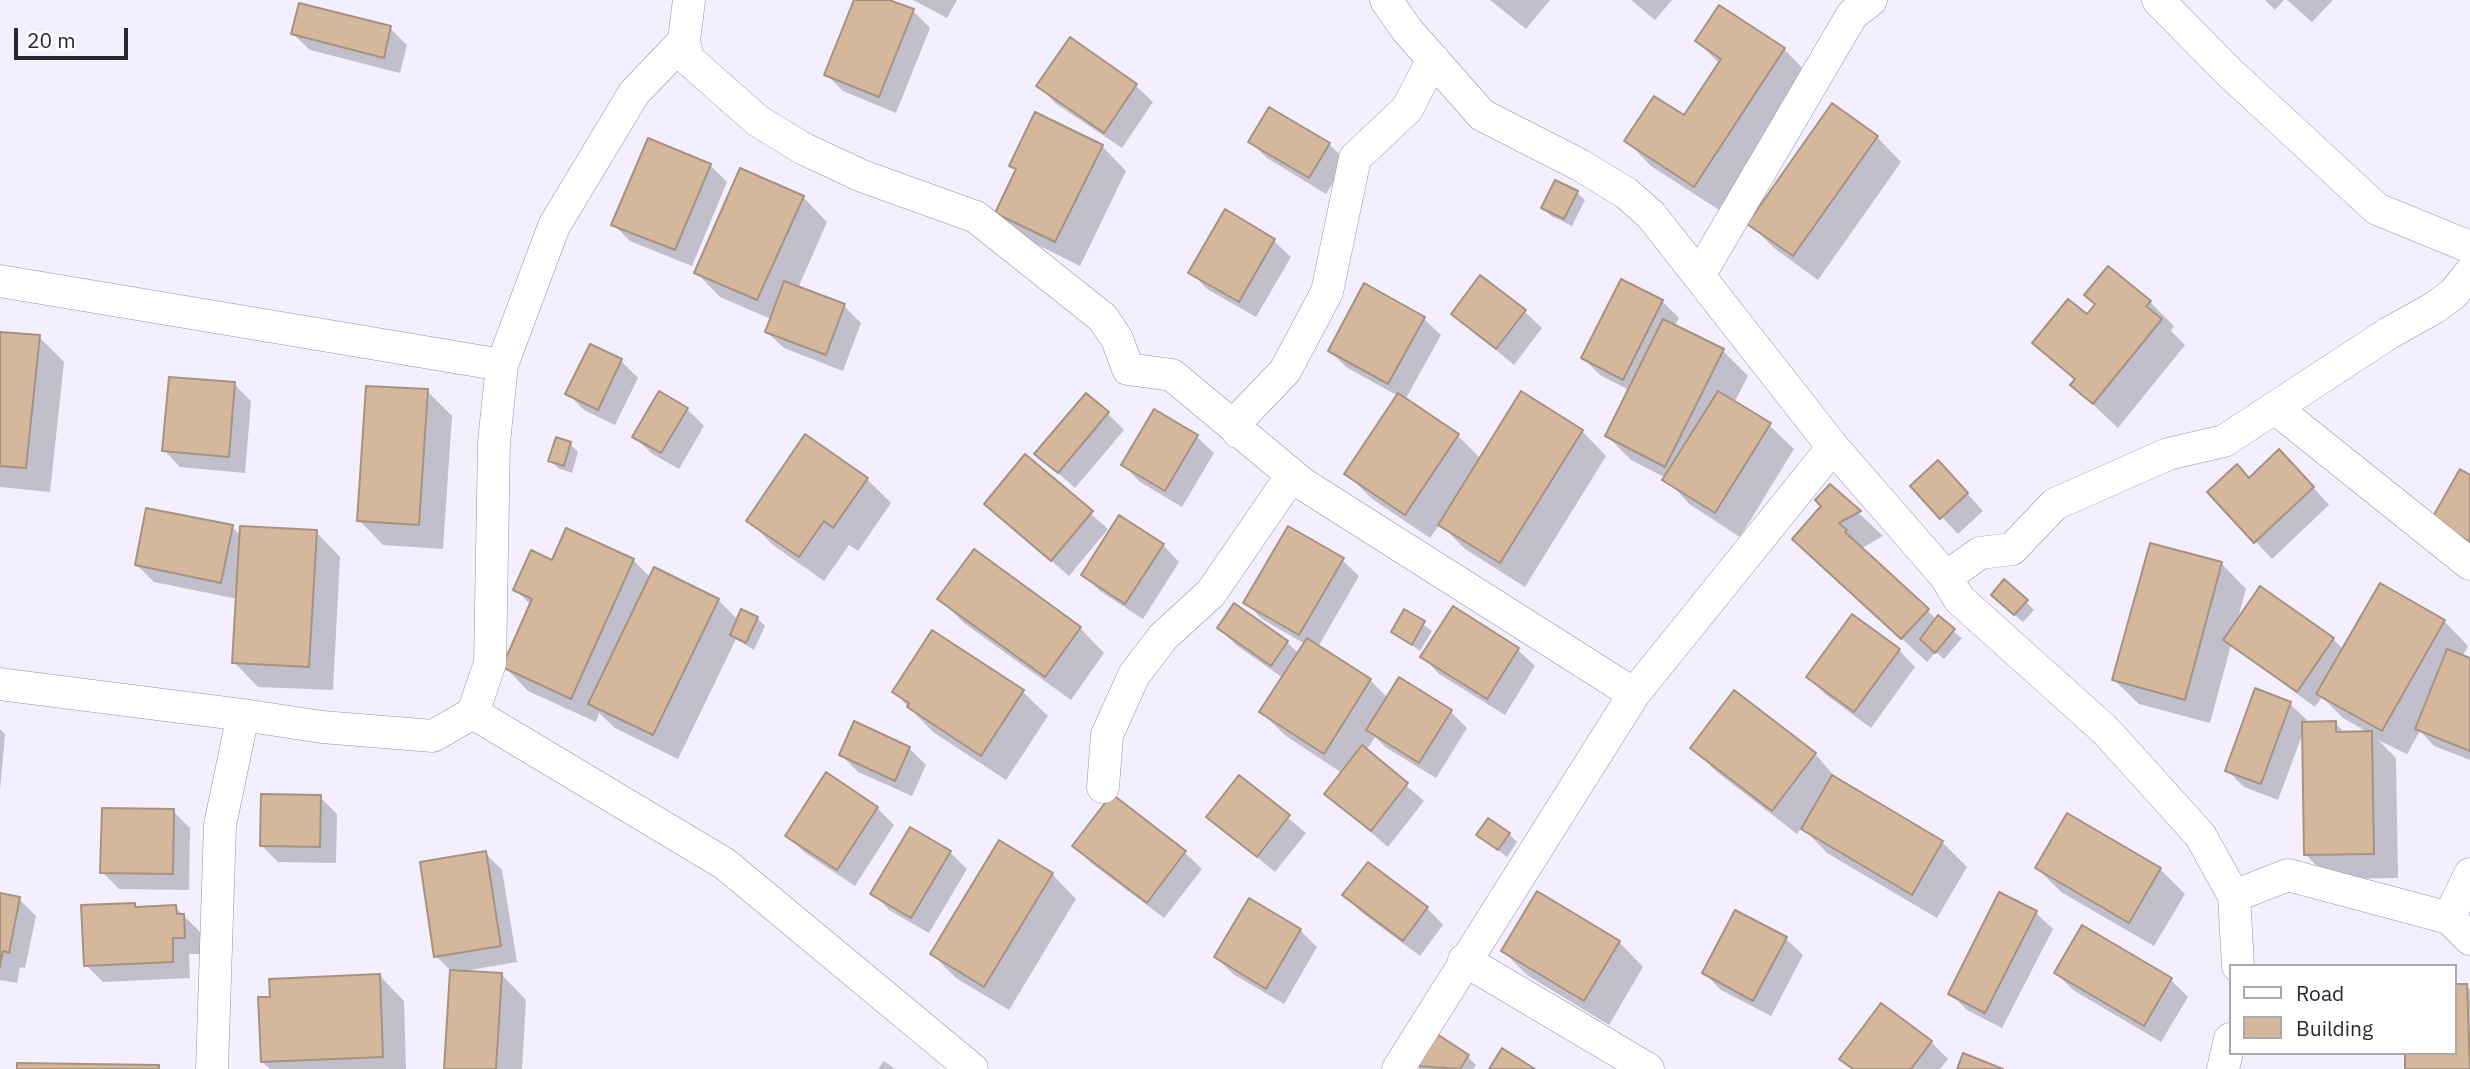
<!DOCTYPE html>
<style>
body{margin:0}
#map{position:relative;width:2470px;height:1069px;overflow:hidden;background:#f3efff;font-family:"IBM Plex Sans",sans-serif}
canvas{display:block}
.legend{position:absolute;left:2229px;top:964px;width:228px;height:91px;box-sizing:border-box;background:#fff;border:2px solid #aaa9ad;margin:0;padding:9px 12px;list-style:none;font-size:21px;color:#2a2731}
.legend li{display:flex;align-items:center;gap:14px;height:35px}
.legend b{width:35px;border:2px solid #aaa9ad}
.scale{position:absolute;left:14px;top:28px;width:114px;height:32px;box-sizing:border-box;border:4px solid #2a2731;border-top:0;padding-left:9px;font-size:21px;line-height:24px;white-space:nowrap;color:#2a2731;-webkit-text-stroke:5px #fff;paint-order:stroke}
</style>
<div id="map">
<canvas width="2470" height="1069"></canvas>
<ul class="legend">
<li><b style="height:9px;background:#fff"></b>Road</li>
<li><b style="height:19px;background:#d5b79c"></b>Building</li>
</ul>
<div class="scale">20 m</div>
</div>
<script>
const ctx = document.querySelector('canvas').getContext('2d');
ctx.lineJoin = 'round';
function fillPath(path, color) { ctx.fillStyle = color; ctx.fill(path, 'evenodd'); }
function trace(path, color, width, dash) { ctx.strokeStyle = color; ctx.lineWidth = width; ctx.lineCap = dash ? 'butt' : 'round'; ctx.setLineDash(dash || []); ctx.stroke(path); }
const shadow = new Path2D(`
 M855,0H884L913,11L930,28L896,113L843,91L826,74Z
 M913,0H957L947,18Z
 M1490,0H1550L1526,29Z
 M1631,0H1672L1655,20Z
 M2265,0H2284L2275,10Z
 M2287,0H2333L2312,22Z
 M390,28L407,45L400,73L310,50L293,34Z
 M1070,40L1136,86L1153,102L1122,148L1055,103L1039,86Z
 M1697,41L1784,49L1808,74L1719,210L1651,166L1627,141L1684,118L1720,64Z
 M1877,137L1901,162L1818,280L1774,248L1749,223Z
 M1250,142L1329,144L1346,161L1326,194L1267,158Z
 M1102,146L1126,171L1080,266L1022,237L997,213L1017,171L1012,166Z
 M710,165L727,182L692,266L630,241L613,224Z
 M1576,192L1585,200L1572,226L1551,216L1543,208Z
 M803,197L827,222L798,288L844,306L861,323L843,371L784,348L767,332L771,319L720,297L696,272Z
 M1226,212L1274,241L1291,257L1256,317L1207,289L1191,272Z
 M1365,285L1424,319L1441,335L1405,400L1458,436L1481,459L1582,431L1606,456L1525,587L1465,549L1440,524L1430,538L1371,498L1346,473L1398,396L1346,367L1330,351Z
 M1662,301L1679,318L1674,327L1723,351L1748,376L1734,403L1769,425L1794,449L1740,537L1689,504L1666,478L1631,460L1607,436L1629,390L1600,375L1583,358Z
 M2150,302L2174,326L2171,331L2185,345L2118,428L2072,385L2076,381L2034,343L2087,317Z
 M1525,312L1542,328L1514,365L1453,314Z
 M0,333L39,337L64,362L50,492L0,487Z
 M591,346L621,361L638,378L615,425L584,410L567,393Z
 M234,384L251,401L245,473L180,467L164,450Z
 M427,391L452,416L443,549L383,545L359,520Z
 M687,409L704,426L679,469L651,453L634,436Z
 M1108,414L1124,430L1075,488L1037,454Z
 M1197,437L1214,453L1182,507L1140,482L1123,465Z
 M570,444L578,452L572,473L558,468L550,460Z
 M1025,457L1108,529L1069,576L986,504Z
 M2296,468L2329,505L2272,559L2209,492Z
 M867,479L891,503L858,551L849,545L824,581L773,545L748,520Z
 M1954,479L1983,511L1958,534L1913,486Z
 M1830,486L1883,536L1862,548L1937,620L1962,638L1944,659L1936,652L1927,662L1794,539L1824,506Z
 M232,527L241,536L316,532L340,557L333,690L258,687L234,662L238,599L154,582L137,565Z
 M1163,545L1179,562L1143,619L1100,591L1083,574Z
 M2151,545L2222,564L2246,589L2237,622L2333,639L2344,650L2444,621L2468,646L2462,657L2470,660V760L2434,746L2420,731L2407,754L2378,740L2396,758L2398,878L2330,879L2305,854L2304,730L2278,800L2244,787L2227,770L2290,704L2307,720L2306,723H2335L2345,733H2369L2343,718L2322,697L2315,707L2231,645L2210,723L2139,704L2114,680Z
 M633,560L651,578L718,600L738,620L757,618L765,626L754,650L736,639L678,759L615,728L599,713L596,722L528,691L504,666L531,605L515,589L553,562Z
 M1342,560L1359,576L1318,647L1370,680L1388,698L1451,712L1467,728L1436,778L1385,747L1375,737L1366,751L1424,801L1388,847L1326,794L1342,773L1286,736L1261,712L1283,678L1236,645L1219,628L1287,642L1299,654L1305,644L1262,619L1245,602Z
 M940,599L1080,628L1104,653L1071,700L964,623Z
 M2026,602L2034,610L2023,622L2001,603Z
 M1453,608L1518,650L1535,666L1505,715L1439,674L1423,657Z
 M1404,611L1432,631L1420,651L1393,632Z
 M933,632L1023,692L1048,716L1006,780L933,732L894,692Z
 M1899,650L1915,667L1871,728L1825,694L1808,677Z
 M0,729L5,734L0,790Z
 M909,748L926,765L912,796L858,772L841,755Z
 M1692,748L1815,754L1838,780L1942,842L1967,867L1937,918L1827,853L1802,827L1797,834L1717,772Z
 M1239,777L1306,833L1275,872L1209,817Z
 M320,797L337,814L336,863L278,862L261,845Z
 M1112,797L1185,853L1202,869L1164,918L1091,863L1074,846Z
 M877,808L894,825L855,886L804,852L787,835Z
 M173,811L190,828L189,890L119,889L102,872Z
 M1509,834L1517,842L1507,857L1479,835Z
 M950,852L967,869L929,933L889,910L873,893Z
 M485,853L502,870L517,962L464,971L502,975L526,1000L522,1069H446L452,972L436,956Z
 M2037,868L2160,869L2185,894L2154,946L2061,892Z
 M1052,874L1076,899L1009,1010L956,978L932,954Z
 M0,895L19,899L36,916L25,968L20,967L17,983L0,980Z
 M1344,895L1427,908L1443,925L1420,956L1361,912Z
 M1249,900L1300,930L1317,947L1284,1004L1233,974L1216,957Z
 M83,906L175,907L200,932L201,954H189L190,978L103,982L86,965Z
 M1736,913L1786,939L1803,955L1771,1016L1721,990L1704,973Z
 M2036,913L2053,929L2002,1028L1967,1010L1950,993Z
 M1619,942L1643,967L1609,1025L1527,975L1503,951Z
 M2056,973L2171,980L2188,997L2161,1042L2073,990Z
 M380,976L404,1001L406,1069H270L262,1062L272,998Z
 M2466,985L2470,990V1069H2407L2454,1053Z
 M1437,1036L1468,1057L1476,1065L1473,1069H1420L1418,1066Z
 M1931,1042L1948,1059L1940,1069H1852L1842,1059Z
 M884,1061L895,1069H878Z`);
const building = new Path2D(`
 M854,0H889L914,9L879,97L824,75Z
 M299,3L391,26L384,58L291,34Z
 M1719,5L1785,48L1694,187L1624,141L1654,96L1684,115L1721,59L1695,41Z
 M1070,37L1137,84L1104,133L1036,86Z
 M1832,103L1878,136L1793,256L1747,224Z
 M1269,107L1330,143L1309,178L1248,142Z
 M1035,112L1103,145L1055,242L995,213L1016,169L1009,166Z
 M648,138L711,164L675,250L611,225Z
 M740,168L804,196L757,300L694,273Z
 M1555,180L1578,191L1564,219L1541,208Z
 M1225,209L1275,239L1239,302L1188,273Z
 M2108,266L2151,301L2146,306L2162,319L2093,404L2070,385L2075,379L2032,343L2068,299L2087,314L2095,304L2084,295Z
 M1480,275L1526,310L1496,349L1451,314Z
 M1621,279L1663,300L1623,380L1581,358Z
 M784,281L845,304L826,355L765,332Z
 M1364,283L1425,317L1388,384L1328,351Z
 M1663,319L1724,349L1665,467L1605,436Z
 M0,332L40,335L26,468L0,466Z
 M590,344L622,359L598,410L565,394Z
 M169,377L235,382L229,457L162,451Z
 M366,386L428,389L419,525L357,521Z
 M659,391L688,408L661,453L632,437Z
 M1521,391L1583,430L1500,563L1438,525Z
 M1718,391L1771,423L1715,513L1662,480Z
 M1086,393L1109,412L1058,473L1034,454Z
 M1398,393L1459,434L1405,515L1344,474Z
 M1154,409L1198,435L1165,491L1121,465Z
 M805,434L868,478L833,528L824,521L799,557L746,521Z
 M556,437L571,442L564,466L548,461Z
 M2279,449L2314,487L2254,543L2207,492L2237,464L2249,478Z
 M1025,454L1093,511L1051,561L984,504Z
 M1938,460L1968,493L1940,519L1910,486Z
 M2460,469L2470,475V542L2431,520Z
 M1830,484L1861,511L1839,523L1847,530L1845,532L1929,609L1901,639L1792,539L1821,506L1815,500Z
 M146,508L233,525L221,583L135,565Z
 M1119,515L1164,544L1125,604L1081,575Z
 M240,526L317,530L309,667L232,663Z
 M1288,526L1344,558L1299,635L1243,603Z
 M566,528L634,559L571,699L502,667L532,599L513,590L531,550L552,560Z
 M2150,543L2222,562L2185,700L2112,680Z
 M974,549L1081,627L1045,677L937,599Z
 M654,567L719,599L653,735L588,704Z
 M2004,579L2028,600L2014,615L1991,595Z
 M2380,583L2445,620L2382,731L2316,694Z
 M2260,586L2334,638L2297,692L2223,640Z
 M1234,603L1288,641L1271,666L1217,628Z
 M1453,606L1519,648L1487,699L1420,657Z
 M741,609L758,617L746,643L730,635Z
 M1404,609L1425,621L1412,645L1391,632Z
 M1852,614L1900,649L1854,712L1806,677Z
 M1938,615L1955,629L1935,653L1920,639Z
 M932,630L1024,690L981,756L907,707L909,703L892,692Z
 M1307,638L1371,679L1324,754L1259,712Z
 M2447,649L2470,658V751L2415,729Z
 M1399,677L1452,710L1419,763L1366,730Z
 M2255,688L2291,702L2261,784L2225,771Z
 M1734,690L1816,753L1772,811L1690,748Z
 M854,721L910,747L895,781L839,755Z
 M2336,721V732L2372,731L2374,854L2304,855L2302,722Z
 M1362,745L1408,783L1371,831L1324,794Z
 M826,772L878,807L837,870L785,836Z
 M1239,775L1290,815L1257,857L1206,817Z
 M1832,775L1943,841L1912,895L1801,829Z
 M261,794L321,795L320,847L260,846Z
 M1112,794L1186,851L1147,903L1072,846Z
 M102,808L174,809L173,874L100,873Z
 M2067,813L2161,868L2129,923L2035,868Z
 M1488,818L1510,833L1498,850L1476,835Z
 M910,827L951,851L911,918L870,894Z
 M999,840L1053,873L984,987L930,954Z
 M486,851L501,946L434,957L420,862Z
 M1368,862L1428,907L1403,941L1342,895Z
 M1537,891L1620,941L1584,1001L1501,951Z
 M1999,892L2037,911L1985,1013L1948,994Z
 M0,893L20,897L9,953L3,951L0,967Z
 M1249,898L1301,929L1266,989L1214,957Z
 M135,903V907L176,905L177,914H184L185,938H173V962L84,966L81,905Z
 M1735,910L1787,937L1753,1001L1702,973Z
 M2082,925L2172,978L2144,1026L2054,973Z
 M450,970L502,973L496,1069H444Z
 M380,974L383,1057L261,1062L258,997H270L269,979Z
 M2454,984H2467L2470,1069H2405V1053H2454Z
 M1881,1003L1932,1041L1911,1069H1853L1839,1059Z
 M1437,1034L1469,1055L1460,1069L1415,1066Z
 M1502,1048L1535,1069H1489Z
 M1963,1053L2003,1069H1957Z
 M17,1063L159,1065V1069H17Z`);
const minor = new Path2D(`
 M689,0L684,41L688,59L758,121L804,149L862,176L976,217L1103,318L1117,339L1128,369L1172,375L1303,484L1634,694
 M1386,0L1407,30L1482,115L1580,165L1626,193L1651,215L1833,447L1946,577L1980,553L2012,549L2055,504L2168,454L2224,441L2389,333L2434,308L2453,294L2470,273
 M2158,0L2230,73L2377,209L2470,247
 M1700,274L1852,15L1871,0
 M0,281L502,365
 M2275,408L2470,564
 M1238,432L1239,419L1285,371L1327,292L1355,158L1407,109L1433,59
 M1946,577L1959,599L2105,730L2200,835L2234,896L2238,966
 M0,684L243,715
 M473,713L725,864L972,1069
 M1103,787L1107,735L1134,675L1163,637L1211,593L1292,475
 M2234,896L2288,875L2449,918L2470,939
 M2449,918L2470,874
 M1464,960L1648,1069
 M212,1069L220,825L243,715L322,727L433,736L473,713L490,663L494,442L502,365L554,226L634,93L684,41
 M1398,1069L1634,694L1833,447
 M2223,1069L2230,1039`);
fillPath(shadow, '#0003');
fillPath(building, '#d5b79c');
trace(building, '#a69280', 2);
trace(minor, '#9690a7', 33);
trace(minor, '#fff', 32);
</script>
